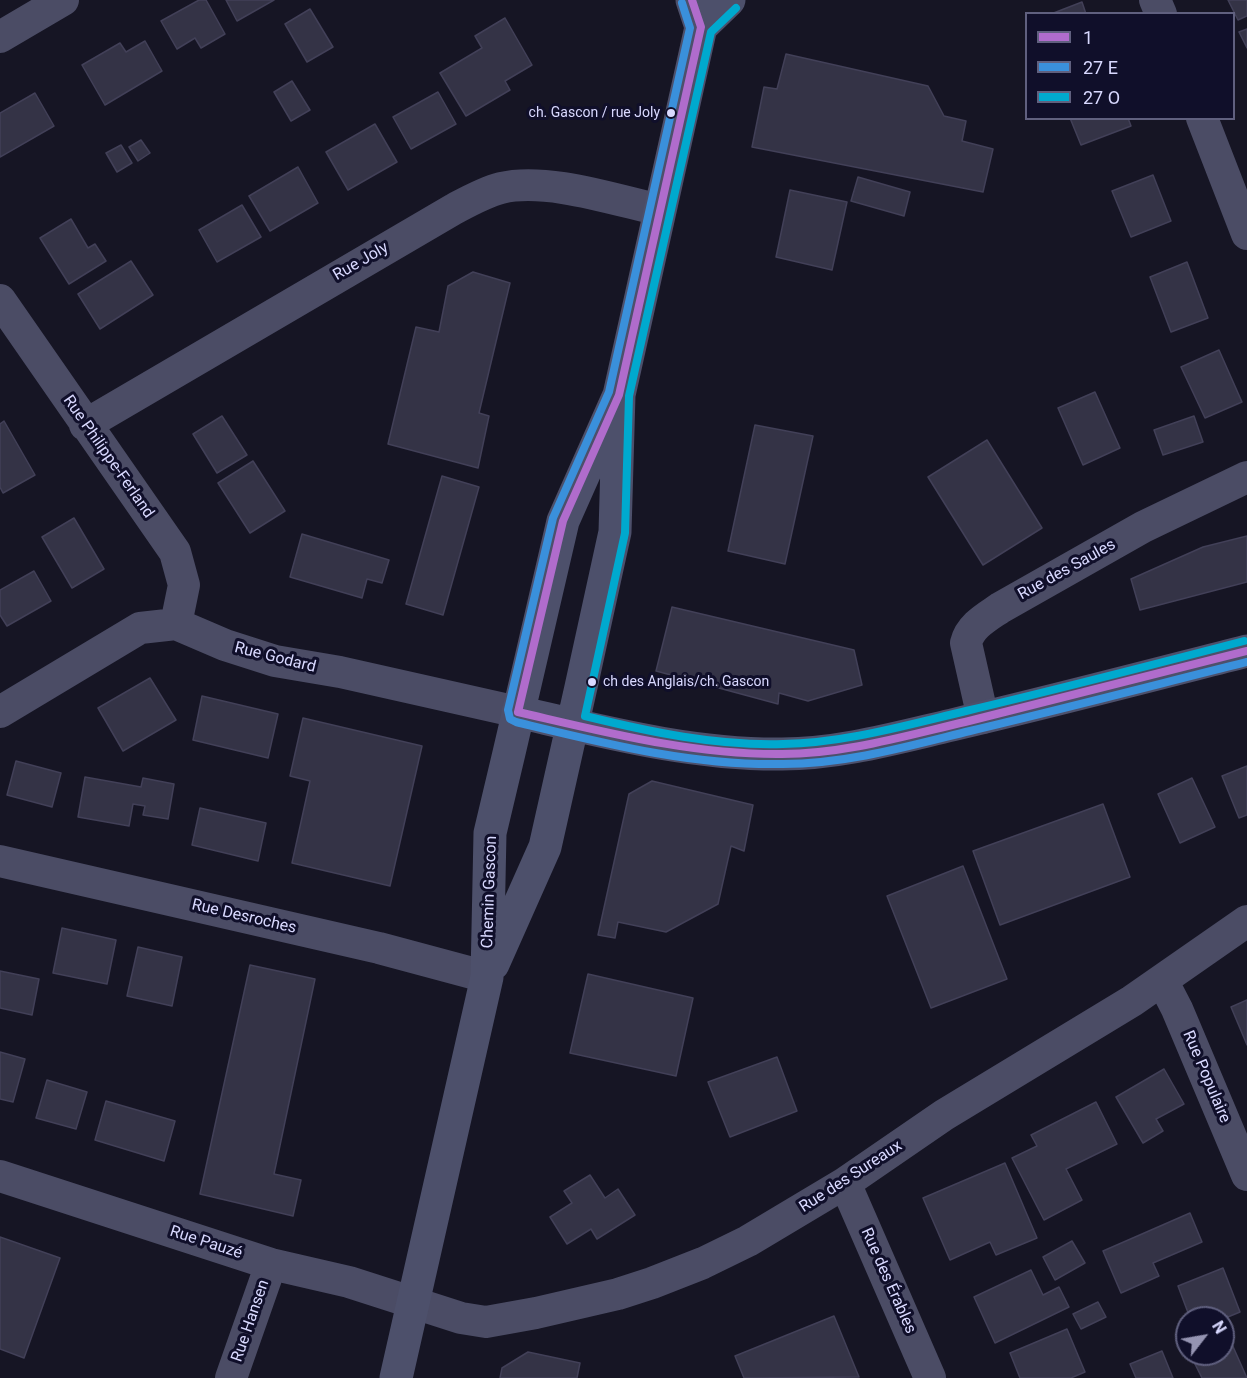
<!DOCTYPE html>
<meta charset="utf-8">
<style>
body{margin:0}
#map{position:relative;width:1247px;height:1378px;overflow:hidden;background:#161524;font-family:Roboto,sans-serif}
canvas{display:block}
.legend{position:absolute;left:1025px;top:12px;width:210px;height:108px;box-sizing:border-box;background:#100f2a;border:2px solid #60607f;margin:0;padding:8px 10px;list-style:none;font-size:18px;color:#d9d9ff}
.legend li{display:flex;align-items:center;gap:12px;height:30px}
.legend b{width:30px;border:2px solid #60607f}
.north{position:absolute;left:1175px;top:1306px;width:60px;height:60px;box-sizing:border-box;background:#100f2a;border:2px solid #60607f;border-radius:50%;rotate:59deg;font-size:16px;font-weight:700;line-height:24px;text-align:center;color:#d9d9ff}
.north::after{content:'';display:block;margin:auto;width:21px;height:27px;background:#9594b2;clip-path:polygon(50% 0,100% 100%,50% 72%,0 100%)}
</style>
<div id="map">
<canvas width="1247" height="1378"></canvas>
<ul class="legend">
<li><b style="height:8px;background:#b06ccc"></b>1</li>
<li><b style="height:8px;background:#3a90db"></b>27 E</li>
<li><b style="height:8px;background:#00a9ce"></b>27 O</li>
</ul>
<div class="north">N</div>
</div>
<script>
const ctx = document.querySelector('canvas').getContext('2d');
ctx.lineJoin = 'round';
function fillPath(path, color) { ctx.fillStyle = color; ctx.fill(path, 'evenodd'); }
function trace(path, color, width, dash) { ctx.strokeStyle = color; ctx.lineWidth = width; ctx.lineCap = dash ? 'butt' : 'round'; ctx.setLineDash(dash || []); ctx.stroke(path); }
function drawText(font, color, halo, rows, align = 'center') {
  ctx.font = font + ' Roboto,sans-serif'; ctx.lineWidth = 6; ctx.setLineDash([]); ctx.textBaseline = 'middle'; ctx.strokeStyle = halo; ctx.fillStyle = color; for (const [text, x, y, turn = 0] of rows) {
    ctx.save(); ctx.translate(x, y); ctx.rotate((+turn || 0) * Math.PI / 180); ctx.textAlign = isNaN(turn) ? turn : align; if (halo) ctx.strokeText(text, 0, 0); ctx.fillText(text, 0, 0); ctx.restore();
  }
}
const building = new Path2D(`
 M199,0H206L225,34L201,48L195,38L177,49L161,21Z
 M226,0H274L237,21Z
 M1228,0H1247V16L1238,20Z
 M1082,2L1086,14H1051Z
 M310,9L333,47L307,62L285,24Z
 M505,18L532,65L505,81L510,90L466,116L440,73L482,48L475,36Z
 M1247,29V48L1239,32Z
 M145,41L162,71L105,105L82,65L120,43L126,52Z
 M786,54L928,86L944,116L966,121L962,141L993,149L983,192L752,147L764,87L777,89Z
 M292,81L310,110L291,121L274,92Z
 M438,92L456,124L411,149L393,117Z
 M35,93L54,126L0,157V113Z
 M1070,118H1128L1131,126L1081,145Z
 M375,124L397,162L348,190L326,152Z
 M141,140L150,153L138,161L129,147Z
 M121,145L132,163L117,172L106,153Z
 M298,167L318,203L270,231L249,196Z
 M1153,175L1171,221L1131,237L1112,191Z
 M858,177L910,192L904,216L851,201Z
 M790,190L847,202L832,270L776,257Z
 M242,205L261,237L217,262L199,230Z
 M71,219L88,248L95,244L106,261L69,284L40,238Z
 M131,261L153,295L100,329L78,294Z
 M1187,262L1208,318L1171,332L1150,277Z
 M473,272L510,283L479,413L489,416L478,468L388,444L416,327L439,332L448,286Z
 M1219,350L1242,402L1205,418L1181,367Z
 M1095,392L1120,448L1083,465L1058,408Z
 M222,416L247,455L217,473L193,434Z
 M1194,416L1203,442L1163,455L1154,430Z
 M4,421L35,475L3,493L0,487V424Z
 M755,425L813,436L785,564L728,551Z
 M987,440L1042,528L983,565L928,477Z
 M253,461L285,511L250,533L218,483Z
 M442,476L479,487L443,615L406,604Z
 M74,518L104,569L72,588L42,537Z
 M302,534L389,560L382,583L367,579L362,598L290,577Z
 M1247,536V582L1140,610L1131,579L1203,547Z
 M34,571L51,601L7,626L0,615V590Z
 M672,607L854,650L862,685L808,701L779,693L778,704L656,671Z
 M150,678L176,720L123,751L98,708Z
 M202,696L278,714L268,758L193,740Z
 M303,718L422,746L390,886L292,863L310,781L290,776Z
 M16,761L61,773L52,807L7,795Z
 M1247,766V815L1239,818L1222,776Z
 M85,777L141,787L143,778L174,784L168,819L143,815L145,806L133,804L129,826L78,817Z
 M1192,778L1215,827L1180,843L1158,794Z
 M652,781L753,805L744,851L731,846L718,904L666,932L618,922L615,938L598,935L629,794Z
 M1103,804L1130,877L1000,925L973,851Z
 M200,808L266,823L258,861L192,845Z
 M963,866L1007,979L931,1008L887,896Z
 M62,928L116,940L107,984L53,973Z
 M138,947L182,957L172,1006L127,996Z
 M250,965L315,979L274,1174L301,1180L293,1216L200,1194Z
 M0,971L39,979L32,1015L0,1008Z
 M588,974L693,998L676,1076L570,1053Z
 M1247,1000V1045L1231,1007Z
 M0,1052L25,1059L13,1102L0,1099Z
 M777,1057L797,1111L730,1137L708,1082Z
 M1164,1069L1184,1104L1156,1119L1163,1131L1143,1143L1116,1097Z
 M47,1080L87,1092L76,1129L36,1118Z
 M106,1101L175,1121L164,1161L95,1140Z
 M1096,1102L1117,1144L1066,1169L1082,1200L1044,1220L1012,1158L1037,1146L1031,1135Z
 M1005,1163L1037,1238L996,1255L990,1242L950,1260L923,1198Z
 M590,1175L605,1198L618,1189L635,1215L597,1239L591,1229L567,1244L550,1217L572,1203L564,1191Z
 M1190,1213L1202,1242L1153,1263L1159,1276L1121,1293L1103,1251Z
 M0,1237L60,1258L24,1358L0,1349Z
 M1072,1241L1085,1263L1055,1280L1043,1257Z
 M1223,1268L1240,1312L1223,1319L1190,1318L1178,1286Z
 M1031,1270L1043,1295L1059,1287L1069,1307L995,1343L974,1297Z
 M1098,1302L1106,1317L1081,1329L1073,1314Z
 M834,1316L859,1377L744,1378L735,1356Z
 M1067,1329L1085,1372L1071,1378H1020L1010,1353Z
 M1227,1333L1247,1378H1202L1190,1354H1223V1335Z
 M1162,1351L1173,1378H1136L1130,1364Z
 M528,1352L580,1363L577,1378H500L502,1368Z`);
const street = new Path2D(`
 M1155,0L1161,14
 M0,37L63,0
 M1202,118L1247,234
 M0,300L175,552L184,585L176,624
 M85,425L454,209C469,201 485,192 501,188C546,177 615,200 660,210
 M0,712L140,628L176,624L225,645L275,661L340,672L518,712
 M983,718L966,643C970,626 987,617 1000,608L1143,527L1247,477
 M0,861L379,948L487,977
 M1162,980L1177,1009L1247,1175
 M0,1176L271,1264L349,1282L461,1318L486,1322L536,1313L618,1294L652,1283L703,1263L748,1241L845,1183L944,1115L1132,1001L1247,921
 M845,1183L930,1378
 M231,1378L271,1264`);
const secondary = new Path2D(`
 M701,27L729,0
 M518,712C605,732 692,755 782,754C839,754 896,738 952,725C1050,702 1149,676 1247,651
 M493,964L545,847L581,687L615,532L619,395L701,27L692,0
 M396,1378L487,977L490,833L509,753L563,521L619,395`);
const bus1 = new Path2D(`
 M692,0L701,27L619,395L563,521L518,712C605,732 692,755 782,754C844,754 905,736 965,722C1059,699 1153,675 1247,651`);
const bus2 = new Path2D(`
 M682,3L690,28L609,392L553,518L508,710L510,719L516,722C603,743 692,766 783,764C847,764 909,746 970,731C1063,709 1155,685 1247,662`);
const bus3 = new Path2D(`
 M736,8L711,32L629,396L625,533L585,716C650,732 716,746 783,744C845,743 906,725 966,711C1059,689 1152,665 1244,641`);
const markers = [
 [671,113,5,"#d9d9ff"],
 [592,682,5,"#d9d9ff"]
];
const busNames = [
 ["ch. Gascon / rue Joly",660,113],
 ["ch des Anglais/ch. Gascon",603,682,"left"]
];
const streetNames = [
 ["Rue Joly",361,262,-30],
 ["Rue Philippe-Ferland",108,457,55],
 ["Rue des Saules",1067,570,-29],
 ["Rue Godard",275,658,14],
 ["Chemin Gascon",490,892,-88],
 ["Rue Desroches",244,917,13],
 ["Rue Populaire",1206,1077,67],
 ["Rue des Sureaux",851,1177,-33],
 ["Rue Pauzé",206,1243,18],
 ["Rue des Érables",888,1281,66],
 ["Rue Hansen",251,1321,-71]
];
fillPath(building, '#343346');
trace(building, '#424058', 1.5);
trace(street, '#4b4c65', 32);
trace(secondary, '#4d506b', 33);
trace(bus1, '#b06ccc', 8);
trace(bus2, '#3a90db', 8);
trace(bus3, '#00a9ce', 8);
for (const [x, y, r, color] of markers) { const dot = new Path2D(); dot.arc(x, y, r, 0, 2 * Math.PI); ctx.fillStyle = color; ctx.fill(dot); trace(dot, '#100f2a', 2); }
drawText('14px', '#d9d9ff', '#100f2a', busNames, 'right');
drawText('16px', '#d9d9ff', '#100f2a', streetNames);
</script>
